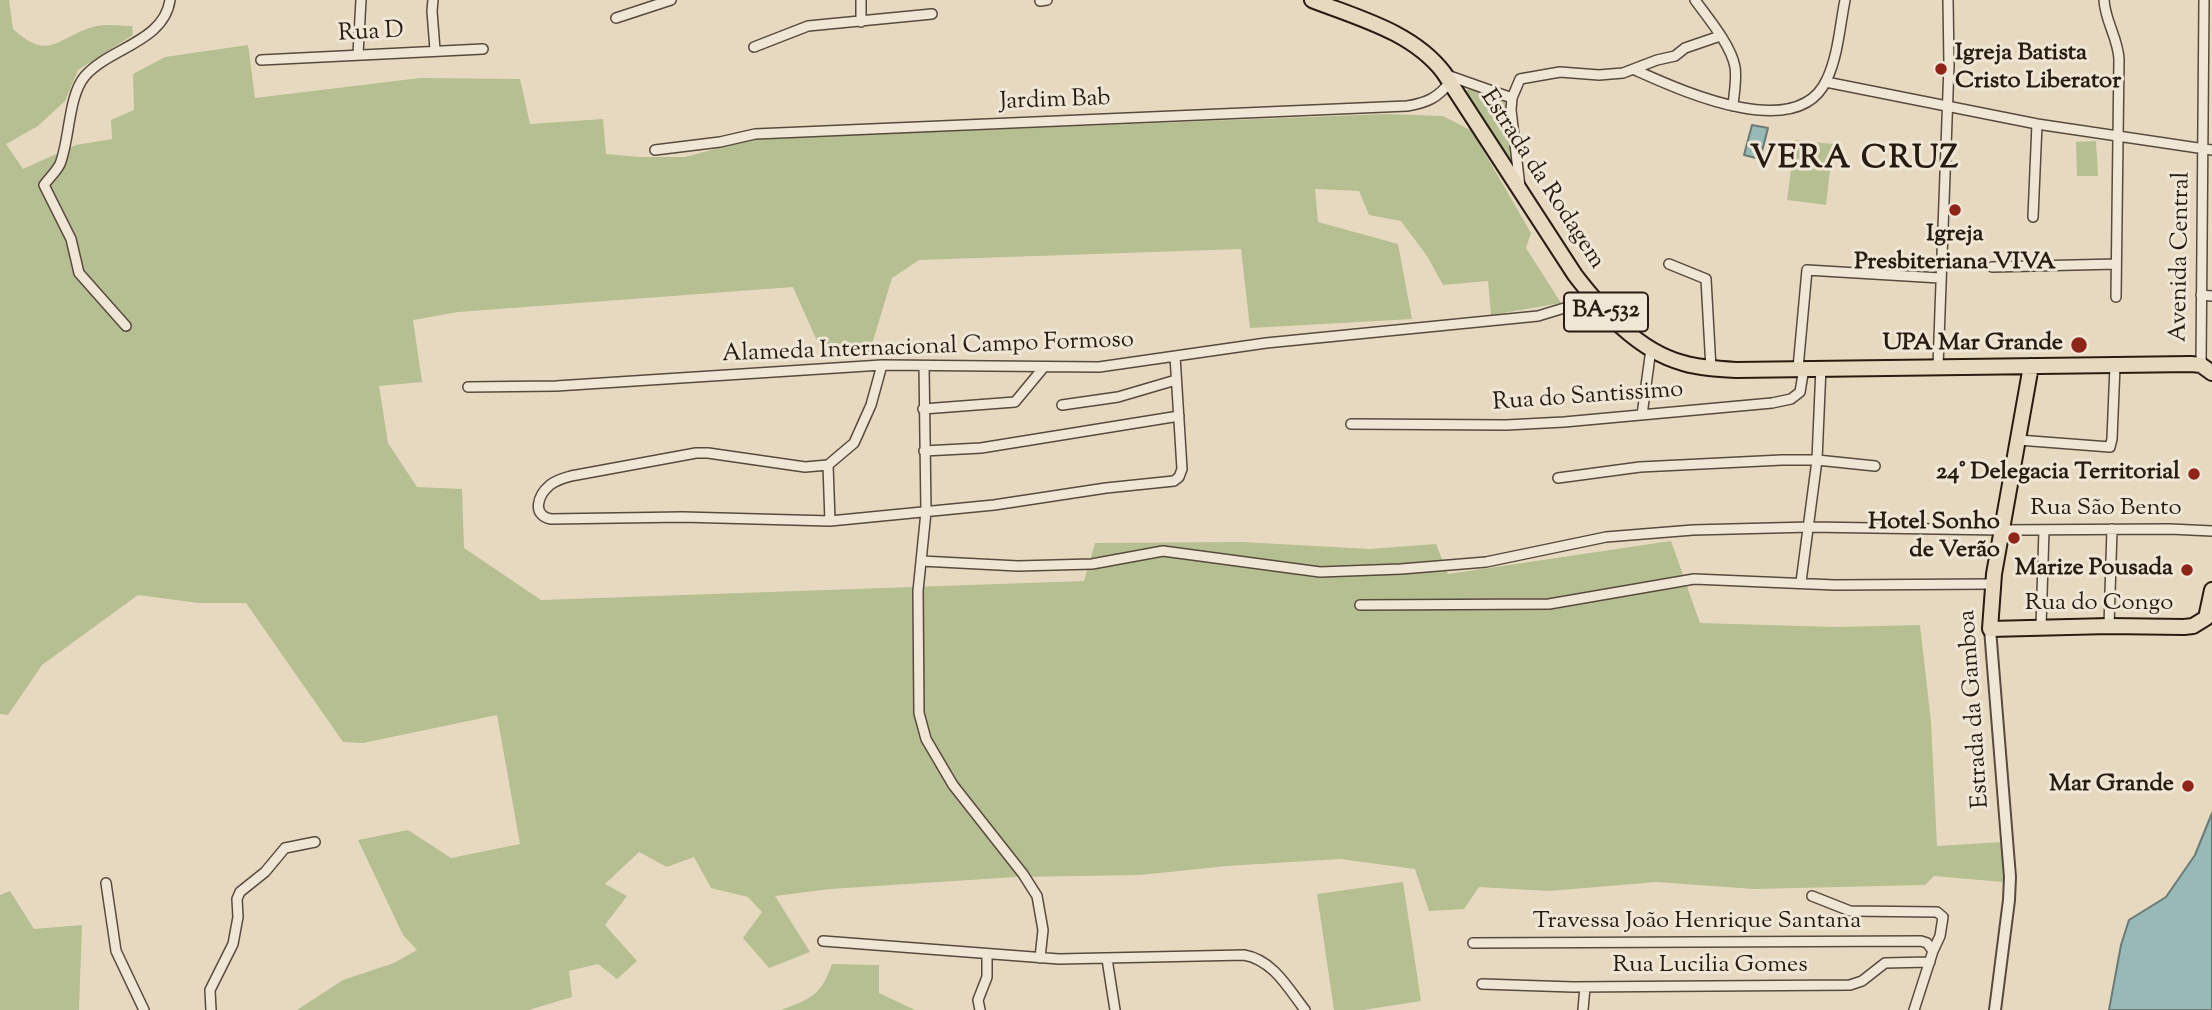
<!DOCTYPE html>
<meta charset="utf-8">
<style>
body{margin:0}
canvas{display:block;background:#e6d9c0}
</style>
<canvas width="2212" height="1010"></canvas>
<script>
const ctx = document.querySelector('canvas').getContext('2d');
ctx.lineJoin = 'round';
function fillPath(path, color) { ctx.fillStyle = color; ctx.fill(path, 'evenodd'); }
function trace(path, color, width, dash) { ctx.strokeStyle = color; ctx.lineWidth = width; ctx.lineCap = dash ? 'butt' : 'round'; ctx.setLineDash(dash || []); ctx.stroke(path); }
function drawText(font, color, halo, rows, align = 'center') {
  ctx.font = font + ' "Sorts Mill Goudy",serif'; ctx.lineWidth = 6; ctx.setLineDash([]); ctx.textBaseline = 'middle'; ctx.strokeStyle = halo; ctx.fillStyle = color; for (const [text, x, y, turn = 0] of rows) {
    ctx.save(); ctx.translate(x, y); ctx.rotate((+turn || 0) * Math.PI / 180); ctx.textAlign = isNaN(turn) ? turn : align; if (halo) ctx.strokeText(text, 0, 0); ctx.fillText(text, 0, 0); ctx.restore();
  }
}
const green = new Path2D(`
 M0,0H9L13,29C49,62 56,38 93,27C104,23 120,26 132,26L133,35L78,70L65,101L38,126L6,144L23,169L76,145L112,139L111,120L134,110L133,74L165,57L248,45L255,98L420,78L520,79L530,124L603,119L606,154L639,157H685L752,139L1385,114L1443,116L1472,131L1531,233L1526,248L1561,303L1491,315L1488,281L1443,285L1427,256L1401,221L1369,215L1359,191L1315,189L1318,222L1398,244L1412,319L1250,328L1241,249L919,260L892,278L869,354L825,359L793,287L458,312L413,320L422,382L379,386L388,443L417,487L462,489L464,548L541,600L1084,581L1095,543L1242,542L1369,549L1436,544L1448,574L1671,541L1700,623L1835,627L1920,625L1931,722L1937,846L2003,842V882L1934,876L1925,885L1754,889L1656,882L1549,891L1479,887L1464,909L1429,911L1415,869L1340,859L1227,866L1140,875L1016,877L830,889L775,896L810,952L769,968L743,938L762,912L748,897L711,888L694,857L667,867L639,852L605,884L627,896L605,925L637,961L617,979L598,964L569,971L572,997L529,1010H297L343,980L394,963L417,950L403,935L358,840L408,830L451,858L520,844L497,715L363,743L343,742L246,603H199L138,595L42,665L8,715L0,714Z
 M1471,88L1506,98L1515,167L1511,168L1463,92Z
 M1795,140L1833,144L1826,205L1787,200Z
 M2096,141L2098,176H2077L2076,142Z
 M1403,882L1421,1001L1363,1010H1334L1317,894Z
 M10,891L34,929L82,925L79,1010H0V895Z
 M832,964L879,965V993L915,1010H781C810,999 821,996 832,964Z`);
const water = new Path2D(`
 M1752,125L1768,128L1760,159L1744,155Z
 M2212,813V1010H2109L2121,945L2129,920L2166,897L2195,855Z`);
const minor = new Path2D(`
 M433,0L432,11L435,50
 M861,0V22
 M1695,0C1708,18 1731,45 1735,67C1737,79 1734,93 1733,106
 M2104,0C2105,21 2118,38 2119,59L2116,297
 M1040,1L1047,0
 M616,18L671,0
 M754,47L808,26L932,14
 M358,54L361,0
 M261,60L483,49
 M1635,70C1680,90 1798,145 1827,79C1838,56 1840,25 1845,0
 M1444,74L1512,98
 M1826,82L2037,124L2212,150
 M655,150L720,142L755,134L1407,106C1426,103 1438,98 1450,82
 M1520,187L1511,110L1512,98L1520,79L1560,72L1599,75L1623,73L1657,60L1675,56L1685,48L1720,36
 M2033,217L2037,124
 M1669,264L1706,279L1711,369
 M1992,267L2116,264
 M2201,295L2212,296
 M126,326L79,273L71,239L44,185C49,178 56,172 60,164C70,139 68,96 85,76C109,48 164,42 170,0
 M882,365L871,405L854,443L828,465L805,467L708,453H696L571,476C564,478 556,480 550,485C538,495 531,515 551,519L683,517L830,521L994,505L1106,488L1174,481L1179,477L1182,469L1175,356
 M2201,365L2204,0
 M924,366L926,512L918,591L919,713L926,739L953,785L1023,874L1037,896L1043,930L1040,958
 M1938,366L1949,65L1948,0
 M1798,368L1807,270L1940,278
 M468,387L556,386L882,365L1099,367L1266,343L1538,316L1594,299
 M1062,405L1118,397L1176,380
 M923,409L1015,402L1044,367
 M1642,415L1651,349
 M1351,424L1506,425L1564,422L1772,403L1791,399L1800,392L1804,368
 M2018,440L2110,447L2112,439L2115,366
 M924,451L981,448L1179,416
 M828,465L830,521
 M1558,478L1640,467L1782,460H1817L1875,466
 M921,561L1018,566L1092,564L1163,551L1320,572L1401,569L1486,562L1606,537L1693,530L1810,527L2001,530L2170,529L2212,531
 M1801,582L1817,460L1821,367
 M1360,605L1549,604L1694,579L1835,585L1992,584
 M2041,626L2044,530
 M2109,626L2112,529
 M106,883L116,951L144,1010
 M1812,896L1850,911L1937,912L1943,917L1940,936L1933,951
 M823,941L1059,959L1244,955C1273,960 1288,988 1305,1010
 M1473,943L1921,941L1927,943L1933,951L1914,1010
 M1107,959L1115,1010
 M1482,984L1573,987L1850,985L1862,981L1885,963L1930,962
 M211,1010L210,990L233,944L238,917L237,899L240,892L265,872L285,848L315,842
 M980,1010L978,1000L987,977V955
 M1583,1010L1585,987`);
const tertiary = new Path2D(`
 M1990,629L2010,877L2009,900L1995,1010`);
const primary = new Path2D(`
 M1312,0C1358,18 1413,32 1444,73L1575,275C1602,310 1638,351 1683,363C1700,368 1718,369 1736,370L2191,364L2201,365L2212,373
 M2031,366L1994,574L1990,629L2109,626L2184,627L2193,626L2206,618L2212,590`);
const markers = [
 [1941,69,7,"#8f2418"],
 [1955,210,7,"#8f2418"],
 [2079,345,9,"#8f2418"],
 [2194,474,7,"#8f2418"],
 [2014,538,7,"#8f2418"],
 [2187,570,7,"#8f2418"],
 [2188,786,7,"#8f2418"]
];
const shields = [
 [1606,312,84]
];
const shieldNames = [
 ["BA-532",1606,312]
];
const streetNames = [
 ["Rua D",371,34,-3],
 ["Jardim Bab",1055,102,-2],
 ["Estrada da Rodagem",1541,180,57],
 ["Avenida Central",2182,257,-89],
 ["Alameda Internacional Campo Formoso",928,349,-2],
 ["Rua do Santissimo",1588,398,-4],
 ["Rua São Bento",2106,510],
 ["Rua do Congo",2099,605],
 ["Estrada da Gamboa",1976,709,-94],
 ["Travessa João Henrique Santana",1697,923],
 ["Rua Lucilia Gomes",1710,967]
];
const poiNames = [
 ["Igreja Batista",1955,55,"left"],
 ["Cristo Liberator",1955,83,"left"],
 ["Igreja",1955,236,"center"],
 ["Presbiteriana VIVA",1955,264,"center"],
 ["UPA Mar Grande",2063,345],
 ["24° Delegacia Territorial",2180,474],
 ["Hotel Sonho",2000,524],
 ["de Verão",2000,552],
 ["Marize Pousada",2173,570],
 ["Mar Grande",2174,786]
];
const districtNames = [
 ["VERA CRUZ",1855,162]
];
fillPath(green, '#b6bf91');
fillPath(water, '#97b9b8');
trace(water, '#6b7a75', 2);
trace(minor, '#584a3d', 12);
trace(tertiary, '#584a3d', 14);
trace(primary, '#281b11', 18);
trace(minor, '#efe6d6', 9);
trace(tertiary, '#efe6d6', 10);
trace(primary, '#e6d9c0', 14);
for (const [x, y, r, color] of markers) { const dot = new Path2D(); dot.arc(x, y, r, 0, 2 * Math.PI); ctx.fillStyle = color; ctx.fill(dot); trace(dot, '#efe6d6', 2.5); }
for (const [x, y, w] of shields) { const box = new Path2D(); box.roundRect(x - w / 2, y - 19.5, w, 39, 5); ctx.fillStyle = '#efe6d6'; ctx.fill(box); trace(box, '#281b11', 2); }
drawText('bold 23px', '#281b11', null, shieldNames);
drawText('24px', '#281b11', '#efe6d6', streetNames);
drawText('bold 24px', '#281b11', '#efe6d6', poiNames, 'right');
ctx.letterSpacing = '2px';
drawText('bold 32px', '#281b11', '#efe6d6', districtNames);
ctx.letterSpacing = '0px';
</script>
